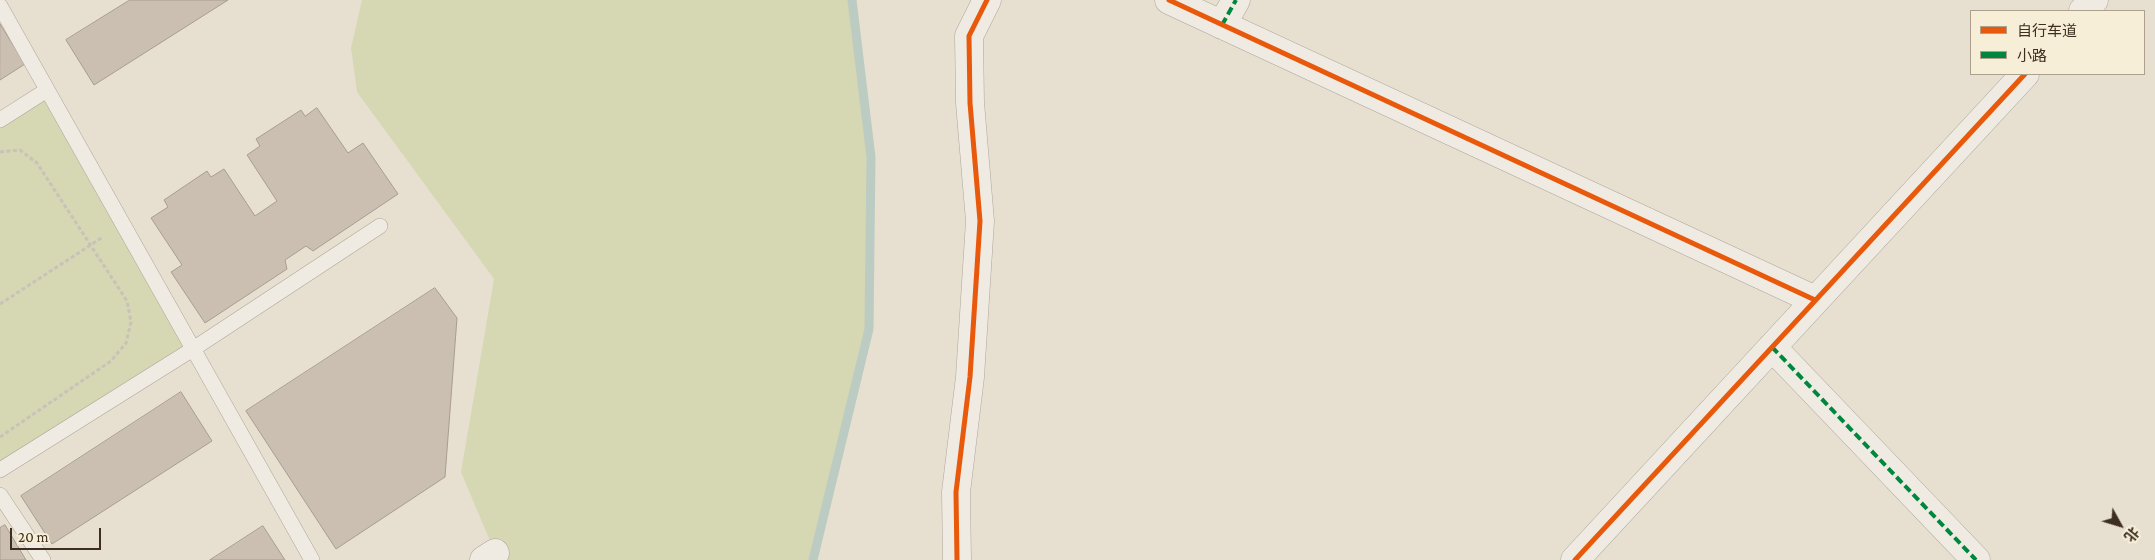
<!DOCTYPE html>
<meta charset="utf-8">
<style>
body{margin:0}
#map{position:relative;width:2155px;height:560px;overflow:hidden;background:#e7e0d1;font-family:"Crimson Pro","Noto Sans SC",serif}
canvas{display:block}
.legend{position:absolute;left:1970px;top:10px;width:175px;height:65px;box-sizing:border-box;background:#f7eed8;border:1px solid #ada18e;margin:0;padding:6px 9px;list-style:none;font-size:15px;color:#3d2e20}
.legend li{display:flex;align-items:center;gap:10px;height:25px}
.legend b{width:25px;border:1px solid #ada18e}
.north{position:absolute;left:2095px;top:500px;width:50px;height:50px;-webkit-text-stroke:4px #f7eed8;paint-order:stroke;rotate:129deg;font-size:14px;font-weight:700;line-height:20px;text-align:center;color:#3d2e20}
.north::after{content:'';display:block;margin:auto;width:18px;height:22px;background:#3d2e20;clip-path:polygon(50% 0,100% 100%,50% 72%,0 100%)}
.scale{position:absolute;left:10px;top:528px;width:91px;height:22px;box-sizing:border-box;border:2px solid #3d2e20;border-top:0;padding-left:6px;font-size:15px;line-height:18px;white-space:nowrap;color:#3d2e20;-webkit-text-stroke:4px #f7eed8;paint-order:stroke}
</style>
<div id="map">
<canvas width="2155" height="560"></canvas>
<ul class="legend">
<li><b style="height:6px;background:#e8590c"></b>自行车道</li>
<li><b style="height:6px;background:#00873e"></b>小路</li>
</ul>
<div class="north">北</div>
<div class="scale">20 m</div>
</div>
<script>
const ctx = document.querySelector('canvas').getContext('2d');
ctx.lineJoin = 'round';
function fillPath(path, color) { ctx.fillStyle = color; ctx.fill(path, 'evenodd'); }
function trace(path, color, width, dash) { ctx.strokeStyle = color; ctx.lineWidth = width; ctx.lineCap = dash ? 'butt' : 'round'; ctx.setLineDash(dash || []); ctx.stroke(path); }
const green = new Path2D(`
 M362,0H852L871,157L869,329L813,560H498L461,472L494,279L357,92L351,48Z
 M47,90L193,349L0,470V120Z`);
const stream = new Path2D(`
 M813,560L869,329L871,157L852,0`);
const building = new Path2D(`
 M130,0H228L94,85L66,40Z
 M0,24L25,64L0,80Z
 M317,108L348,153L363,143L398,194L313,251L306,246L285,260L287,269L205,323L171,272L182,265L151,218L168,207L164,200L207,171L211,177L224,169L255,216L277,201L247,155L260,146L256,139L301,110L305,116Z
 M435,288L457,318L445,477L336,549L246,411Z
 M181,392L212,441L52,544L21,496Z
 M5,525L26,560H0V528Z
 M263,526L285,560H210Z`);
const path = new Path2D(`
 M0,152L20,150L37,163L127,301L131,322L126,343L111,361L0,437
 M0,304L103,237`);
const lane = new Path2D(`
 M0,6L312,560
 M0,120L47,90
 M0,470L193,349L380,226
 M0,495L43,560`);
const street = new Path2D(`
 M1169,0L1815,300
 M2083,11L2094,0
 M1222,25L1236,0
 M1772,347L1976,560
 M484,560L495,553
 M957,560L956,492L970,377L980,221L970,103L969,36L987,0
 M1575,560L2025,74`);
const quiet = new Path2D(`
 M1222,25L1236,0
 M1772,347L1976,560`);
const cycleway = new Path2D(`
 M1169,0L1815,300
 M957,560L956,492L970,377L980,221L970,103L969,36L987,0
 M1575,560L2025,74`);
fillPath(green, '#d6d7b3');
trace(stream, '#bcccc2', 9);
fillPath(building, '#cbbfb2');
trace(building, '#a89c90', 1);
trace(lane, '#ada599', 16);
trace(street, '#ada599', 29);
trace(path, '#c8c2b9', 3, [4, 2.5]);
trace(lane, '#efebe3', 15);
trace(street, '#efebe3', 28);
trace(quiet, '#00873e', 4, [8, 4]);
trace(cycleway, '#e8590c', 5);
</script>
